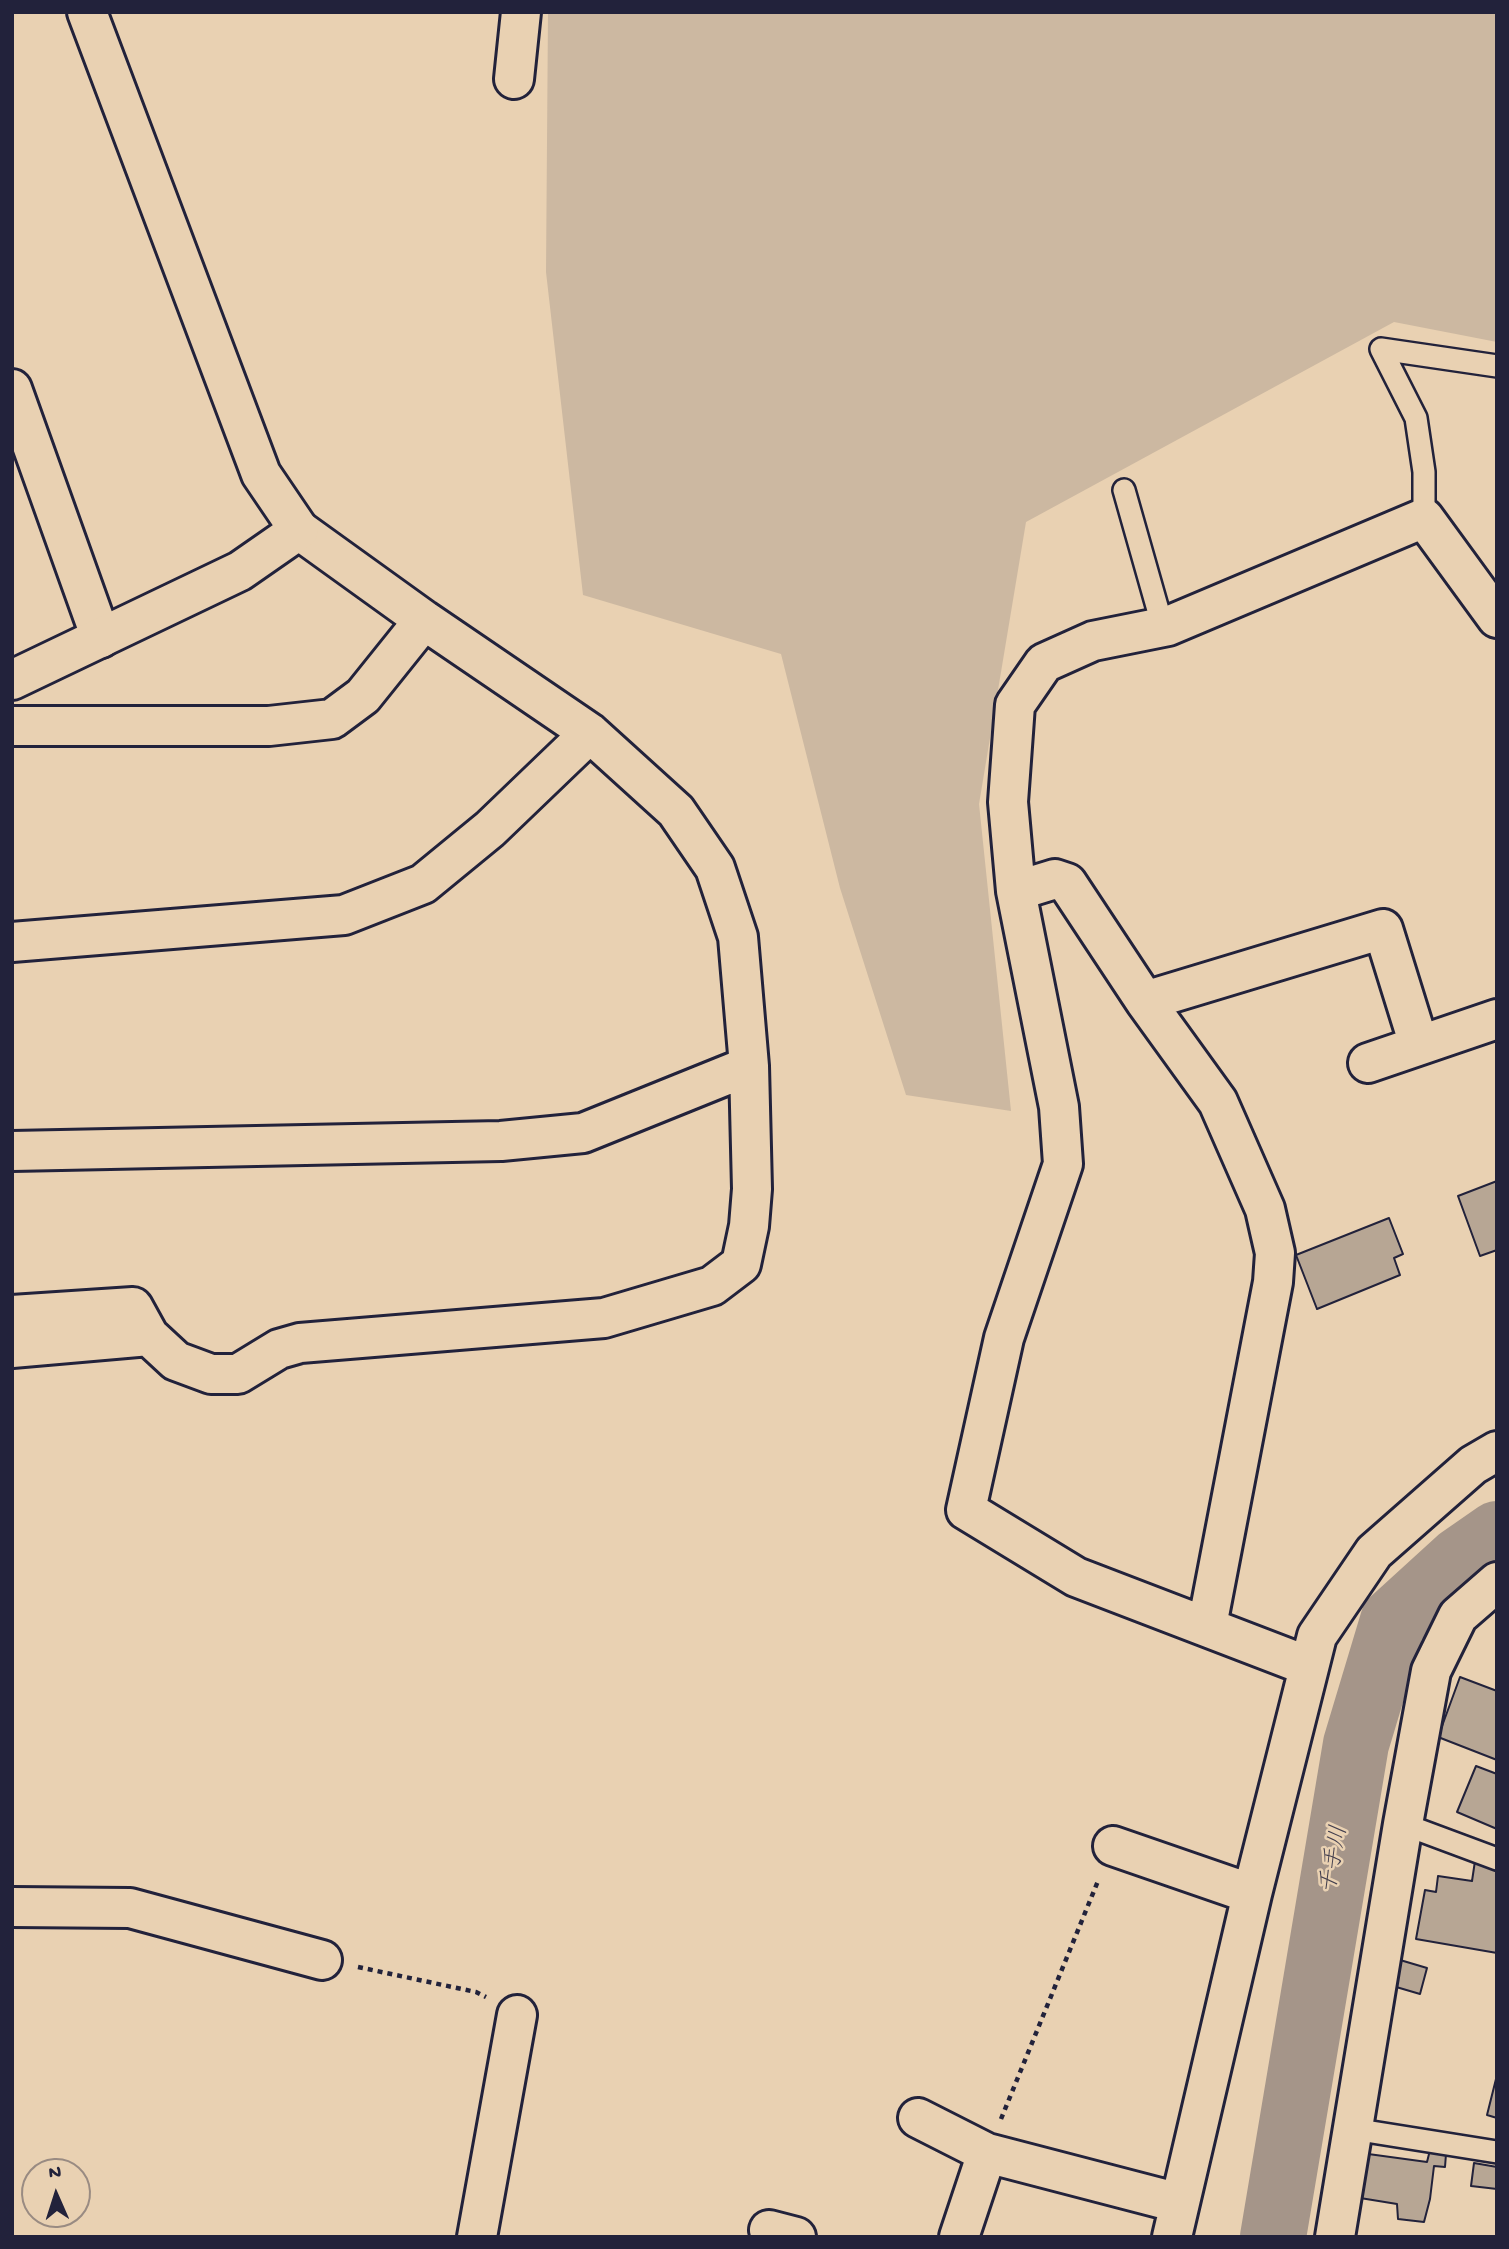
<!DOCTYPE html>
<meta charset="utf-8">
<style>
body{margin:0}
#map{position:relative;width:1509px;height:2249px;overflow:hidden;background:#e9d1b2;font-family:"Gochi Hand",sans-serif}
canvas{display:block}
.frame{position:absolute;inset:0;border:14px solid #22223b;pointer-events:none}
.north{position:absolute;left:21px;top:2158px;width:70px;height:70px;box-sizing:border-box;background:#e9d1b2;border:2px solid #998b82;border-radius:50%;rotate:357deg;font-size:19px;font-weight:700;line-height:28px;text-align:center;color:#22223b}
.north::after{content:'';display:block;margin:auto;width:24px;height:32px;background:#22223b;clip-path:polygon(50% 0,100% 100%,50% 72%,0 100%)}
</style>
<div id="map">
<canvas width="1509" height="2249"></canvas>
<div class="frame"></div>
<div class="north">N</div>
</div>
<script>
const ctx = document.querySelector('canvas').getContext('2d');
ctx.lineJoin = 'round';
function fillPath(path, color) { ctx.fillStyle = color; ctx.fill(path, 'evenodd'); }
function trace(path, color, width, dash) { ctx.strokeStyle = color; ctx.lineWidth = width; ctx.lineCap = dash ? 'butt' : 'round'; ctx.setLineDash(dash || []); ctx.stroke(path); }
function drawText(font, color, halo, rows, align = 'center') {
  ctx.font = font + ' "Gochi Hand","Klee One",sans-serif'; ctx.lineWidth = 5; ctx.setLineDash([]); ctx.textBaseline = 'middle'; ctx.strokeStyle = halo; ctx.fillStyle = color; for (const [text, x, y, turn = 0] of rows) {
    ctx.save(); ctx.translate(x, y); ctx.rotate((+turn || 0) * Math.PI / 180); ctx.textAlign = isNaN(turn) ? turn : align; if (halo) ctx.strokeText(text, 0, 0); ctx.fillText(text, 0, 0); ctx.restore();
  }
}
const green = new Path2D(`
 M548,12H1497V342L1394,322L1026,522L979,804L1011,1111L906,1095L840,888L781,654L583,595L546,272Z`);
const river = new Path2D(`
 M1273,2237L1356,1744L1393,1621L1461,1559L1497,1534`);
const building = new Path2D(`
 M1497,1181V1250L1480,1256L1458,1196Z
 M1389,1218L1403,1254L1394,1258L1400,1275L1317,1309L1296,1255Z
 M1460,1677L1497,1691V1760L1438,1737Z
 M1476,1766L1497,1774V1829L1457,1812Z
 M1475,1861L1497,1868V1953L1416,1939L1425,1890L1436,1892L1438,1876L1472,1881Z
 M1390,1957L1427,1968L1420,1994L1386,1984Z
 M1497,2075V2118L1487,2115Z
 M1430,2150L1446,2154L1445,2167L1434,2166L1430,2199L1424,2222L1398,2219L1397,2204L1354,2197L1361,2153L1427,2162Z
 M1474,2163L1497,2167V2189L1471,2186Z`);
const path = new Path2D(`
 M358,1967L476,1992L486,1997
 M1001,2119L1098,1881`);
const service = new Path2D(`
 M1124,490L1160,617L1168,626
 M1424,518V472L1416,418L1381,349L1497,366
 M1403,1824L1497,1859
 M1353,2129L1497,2152`);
const minor = new Path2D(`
 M514,79L521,12
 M12,389L101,638
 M12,726H269L332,719L363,696L424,620
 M1016,891L1055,879L1067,883L1145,1001
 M12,942L344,915L423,884L490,829L590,733
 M1368,1063L1497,1019
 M12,1151L501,1141L583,1133L749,1066
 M12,1315L133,1307L149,1336L176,1361L211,1374H238L279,1349L300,1343L604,1318L712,1286L741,1264L749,1226L752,1189L749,1066L738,937L715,868L676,811L590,733L424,620L299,530
 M12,1348L149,1336
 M1207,1626L1273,1282L1275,1253L1265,1209L1218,1102L1145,1001L1383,929L1419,1045
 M1308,1666L1076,1577L966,1510L1004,1338L1063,1164L1059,1107L1016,891L1008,802L1015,705L1044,663L1093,641L1168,626L1424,518L1497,618
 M1113,1846L1252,1894
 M12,1907L130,1908L322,1960
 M918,2118L987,2153L1179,2203
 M769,2230L796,2237
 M477,2237L517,2015
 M959,2237L987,2153
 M1172,2237L1252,1894L1317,1636L1374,1552L1473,1465L1497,1451
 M1335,2237L1403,1824L1431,1671L1458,1616L1497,1582`);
const tertiary = new Path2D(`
 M12,680L240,571L299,530L261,474L87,12`);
const waterNames = [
 ["千手川",1336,1860,-80]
];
fillPath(green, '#ccb8a1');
trace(river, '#a59589', 66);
fillPath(building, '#b7a694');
trace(building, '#22223b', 2);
trace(service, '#22223b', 26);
trace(minor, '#22223b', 44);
trace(tertiary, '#22223b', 44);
trace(path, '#22223b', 4.5, [5, 5]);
trace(service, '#e9d1b2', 21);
trace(minor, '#e9d1b2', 38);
trace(tertiary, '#e9d1b2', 38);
drawText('italic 23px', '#433f4e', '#e9d1b2', waterNames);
</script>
